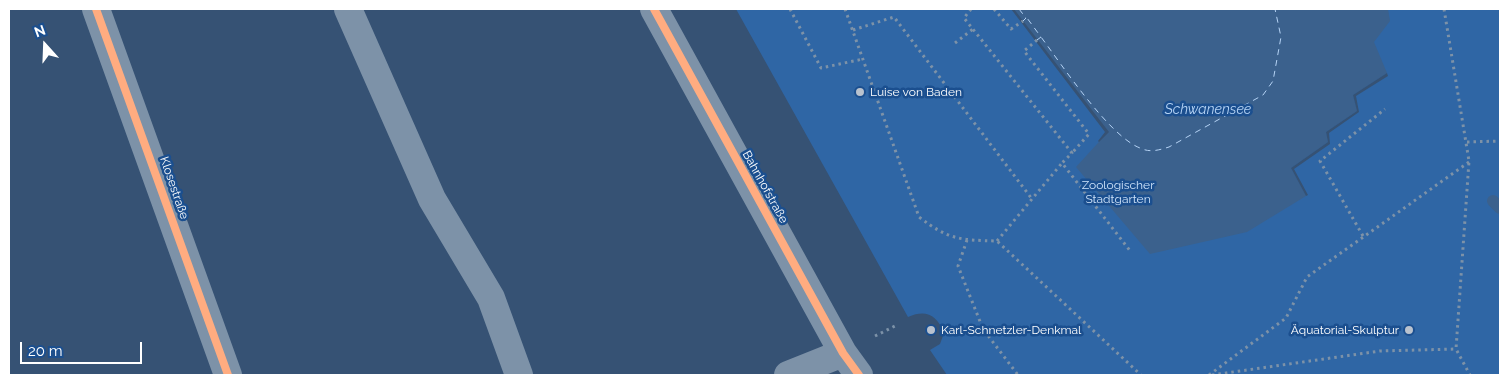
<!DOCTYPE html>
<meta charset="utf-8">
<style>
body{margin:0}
#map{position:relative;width:1509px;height:384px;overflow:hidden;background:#365274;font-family:Raleway,sans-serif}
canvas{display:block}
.frame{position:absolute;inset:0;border:10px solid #fff;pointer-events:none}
.north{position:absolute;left:20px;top:20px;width:50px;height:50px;-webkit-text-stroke:4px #1b4f8f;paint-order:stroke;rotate:340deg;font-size:14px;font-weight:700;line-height:20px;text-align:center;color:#fff}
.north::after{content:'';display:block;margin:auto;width:18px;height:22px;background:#fff;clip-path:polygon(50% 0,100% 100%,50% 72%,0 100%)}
.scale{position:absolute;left:20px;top:342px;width:122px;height:22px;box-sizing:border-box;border:2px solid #fff;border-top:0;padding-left:6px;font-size:15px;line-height:18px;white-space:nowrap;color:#fff;-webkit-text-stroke:4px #1b4f8f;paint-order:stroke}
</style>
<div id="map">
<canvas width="1509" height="384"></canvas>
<div class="frame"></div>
<div class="north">N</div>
<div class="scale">20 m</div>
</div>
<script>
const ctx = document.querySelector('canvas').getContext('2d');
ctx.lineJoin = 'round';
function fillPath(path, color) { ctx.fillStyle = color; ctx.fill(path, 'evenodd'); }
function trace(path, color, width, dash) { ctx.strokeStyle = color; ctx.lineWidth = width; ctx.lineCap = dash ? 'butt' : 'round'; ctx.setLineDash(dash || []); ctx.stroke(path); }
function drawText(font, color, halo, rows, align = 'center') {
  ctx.font = font + ' Raleway,sans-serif'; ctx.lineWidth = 5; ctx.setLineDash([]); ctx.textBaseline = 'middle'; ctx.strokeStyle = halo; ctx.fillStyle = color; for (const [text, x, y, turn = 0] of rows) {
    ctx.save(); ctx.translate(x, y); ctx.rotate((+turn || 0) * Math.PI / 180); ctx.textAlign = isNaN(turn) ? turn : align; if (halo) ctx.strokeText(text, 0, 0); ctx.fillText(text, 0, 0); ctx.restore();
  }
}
const green = new Path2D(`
 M736,9H1500V375H947L930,350L940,344L944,333C937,315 926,309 908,317Z`);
const water = new Path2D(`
 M1014,9H1388L1390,21L1374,42L1387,73L1353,95L1357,111L1326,132L1328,142L1291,168L1306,196L1247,232L1150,254L1076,167L1108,132Z`);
const pier = new Path2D(`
 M1011,9H1014L1109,132L1099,142L1098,141L1105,132Z
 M1387,73L1388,76L1356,96L1359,112L1329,133L1330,144L1294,169L1308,195L1306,196L1291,168L1328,142L1326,132L1357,111L1353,95Z`);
const stream = new Path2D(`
 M1493,201L1500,208`);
const ferry = new Path2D(`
 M1019,9L1026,18L1023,21L1027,18L1041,37L1037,40L1041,37C1062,65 1109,136 1140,148C1150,153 1159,150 1169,147L1263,95L1273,81L1281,37L1275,9`);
const path = new Path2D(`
 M790,9L821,68L863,59
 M845,9L919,217C949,240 960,240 997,241L1141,375
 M971,9L964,18L1072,153L1062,163L1131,252
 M994,9L1011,29L1023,21
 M1444,9L1469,161L1456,349L1470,375
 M853,30L894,17L1032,199
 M1037,40L1024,51L1089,134L1072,153
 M955,43L973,29
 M1467,142L1500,141
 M1363,236L1320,161L1385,109
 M967,240L958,266L983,329L1018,375
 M997,241L1062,163
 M875,336L897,325
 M1209,375L1286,318L1307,277L1469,162
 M1212,375L1380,351L1456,349`);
const minor = new Path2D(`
 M96,9L228,375
 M348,9L432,199L491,298L519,375
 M654,9L843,353L859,375
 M788,375L843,353`);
const cycleway = new Path2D(`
 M96,9L228,375
 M654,9L843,353L859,375`);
const markers = [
 [860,92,5,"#b9c2ce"],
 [931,330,5,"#b9c2ce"],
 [1409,330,5,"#b9c2ce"]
];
const poiNames = [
 ["Luise von Baden",870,92],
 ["Karl-Schnetzler-Denkmal",941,330],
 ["Äquatorial-Skulptur",1399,330,"right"]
];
const parkNames = [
 ["Zoologischer",1118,185],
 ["Stadtgarten",1118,199]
];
const streetNames = [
 ["Bahnhofstraße",765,187,61],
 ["Klosestraße",174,188,71]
];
const waterNames = [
 ["Schwanensee",1208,110]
];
fillPath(green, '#2f66a5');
fillPath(water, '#3b618d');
fillPath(pier, '#365274');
trace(stream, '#3b618d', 12);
trace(ferry, '#b5d3f5', 1, [6, 5]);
trace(path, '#7d92a8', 3, [2.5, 4]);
trace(minor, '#7d92a8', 28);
trace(cycleway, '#ffac80', 8);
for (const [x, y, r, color] of markers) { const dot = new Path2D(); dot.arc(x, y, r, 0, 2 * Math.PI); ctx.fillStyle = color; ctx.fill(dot); trace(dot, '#1b4f8f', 2); }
drawText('12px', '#fff', '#1b4f8f', poiNames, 'left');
drawText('12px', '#cfe3fa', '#1b4f8f', parkNames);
drawText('12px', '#fff', '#1b4f8f', streetNames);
drawText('italic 14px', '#b5d3f5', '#1b4f8f', waterNames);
</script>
